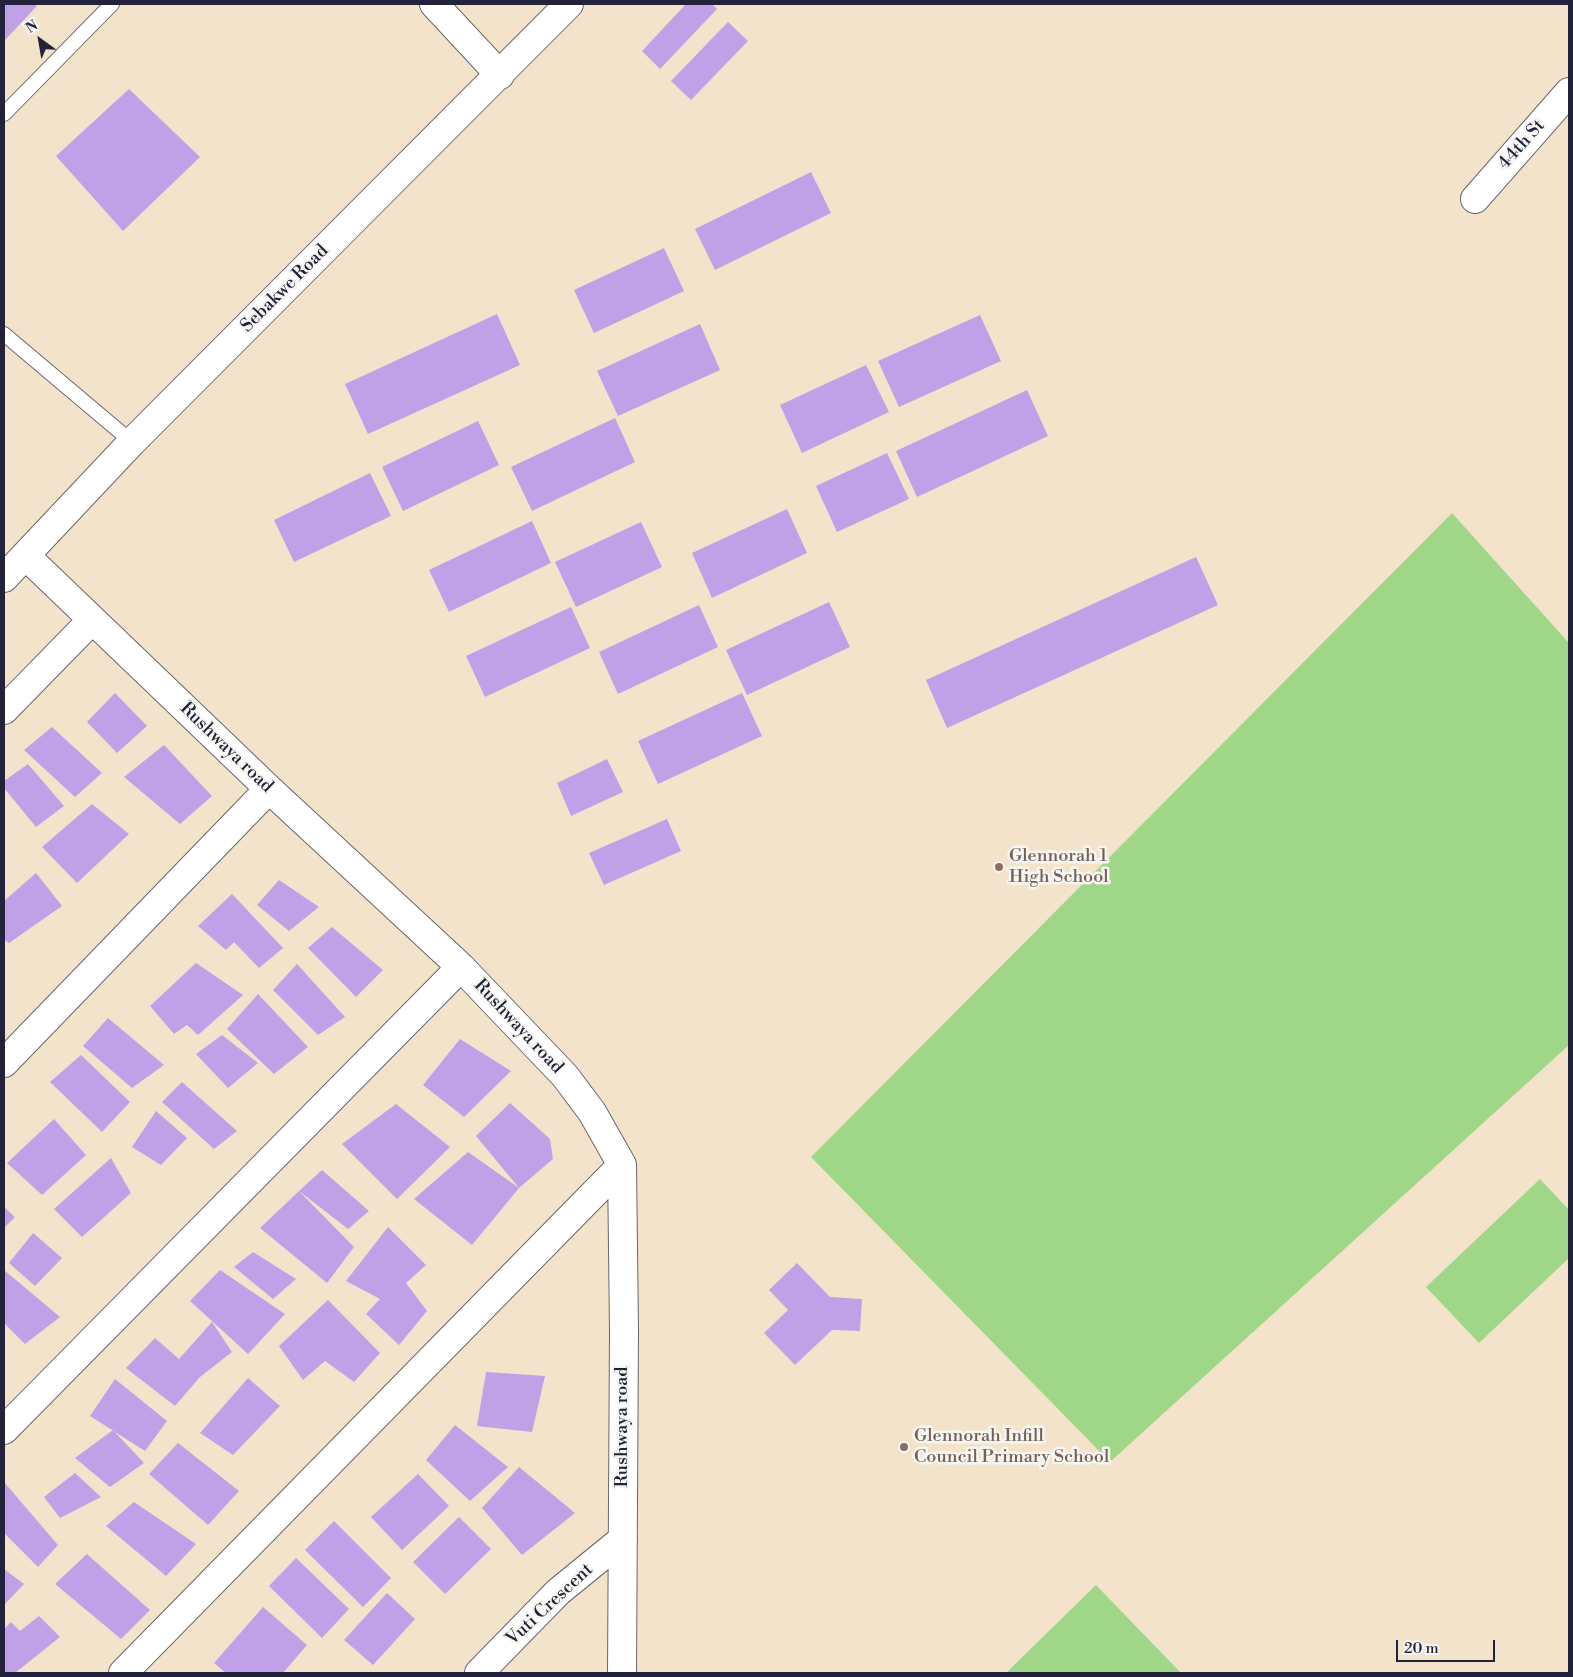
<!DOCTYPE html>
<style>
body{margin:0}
#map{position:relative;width:1573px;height:1677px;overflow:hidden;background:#f3e3cb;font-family:"Libre Bodoni",serif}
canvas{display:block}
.frame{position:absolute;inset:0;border:5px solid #22223b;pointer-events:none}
.north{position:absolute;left:15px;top:15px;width:50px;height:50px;-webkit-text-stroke:4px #f6f6f2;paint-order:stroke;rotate:328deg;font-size:14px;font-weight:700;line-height:20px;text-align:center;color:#22223b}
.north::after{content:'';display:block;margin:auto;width:18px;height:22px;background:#22223b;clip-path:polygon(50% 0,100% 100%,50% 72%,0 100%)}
.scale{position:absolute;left:1396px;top:1640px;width:99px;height:22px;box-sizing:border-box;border:2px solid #22223b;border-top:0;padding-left:6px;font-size:15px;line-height:18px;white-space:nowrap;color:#22223b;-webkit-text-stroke:4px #f6f6f2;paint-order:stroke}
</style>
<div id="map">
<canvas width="1573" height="1677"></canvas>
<div class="frame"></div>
<div class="north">N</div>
<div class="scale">20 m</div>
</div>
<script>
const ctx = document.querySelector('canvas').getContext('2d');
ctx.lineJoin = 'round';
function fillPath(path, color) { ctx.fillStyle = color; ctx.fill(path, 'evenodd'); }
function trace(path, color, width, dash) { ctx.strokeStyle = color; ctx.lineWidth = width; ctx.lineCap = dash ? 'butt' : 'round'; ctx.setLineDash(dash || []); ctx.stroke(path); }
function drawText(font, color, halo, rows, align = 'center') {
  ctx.font = font + ' "Libre Bodoni",serif'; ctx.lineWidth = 5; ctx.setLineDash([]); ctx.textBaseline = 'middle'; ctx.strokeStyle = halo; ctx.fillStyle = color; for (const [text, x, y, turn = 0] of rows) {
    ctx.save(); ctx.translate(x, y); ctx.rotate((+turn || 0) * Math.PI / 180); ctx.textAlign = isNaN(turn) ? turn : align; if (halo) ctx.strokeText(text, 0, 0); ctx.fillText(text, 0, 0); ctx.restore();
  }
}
const green = new Path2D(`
 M1452,513L1569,643V1045L1110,1462L811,1157Z
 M1540,1179L1569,1210V1258L1479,1343L1426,1287Z
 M1096,1585L1181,1673H1006Z`);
const building = new Path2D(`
 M4,4H34L37,6L4,41Z
 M686,4H712L717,9L660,69L642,51Z
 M728,22L748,41L691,100L671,81Z
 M129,89L200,157L123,231L56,156Z
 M811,172L831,213L715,270L695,229Z
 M664,248L684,291L594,333L574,290Z
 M497,314L520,365L368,434L345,384Z
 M980,315L1001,361L899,407L878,361Z
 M700,324L720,370L618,416L597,371Z
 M866,365L889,412L802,453L780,405Z
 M1027,390L1048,436L917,497L896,451Z
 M615,418L635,462L532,511L511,467Z
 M478,421L499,465L403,511L382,467Z
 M887,453L909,499L837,532L816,486Z
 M370,473L391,516L294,562L274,520Z
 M787,509L807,553L712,598L692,553Z
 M532,521L551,563L449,612L429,570Z
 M641,522L662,567L576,607L555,562Z
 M1196,557L1218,605L947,728L926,680Z
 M829,602L850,647L747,695L726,650Z
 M699,605L718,647L618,694L599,652Z
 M571,607L590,648L485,697L466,656Z
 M115,693L147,726L117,753L87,722Z
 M742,693L762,736L658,784L638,741Z
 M52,727L102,773L75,797L24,750Z
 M164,745L212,796L180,824L124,777Z
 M607,759L623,792L571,816L557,783Z
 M28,764L64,806L36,827L4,788V781Z
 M92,804L129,834L77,883L42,847Z
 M667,819L681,851L604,885L589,853Z
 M36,873L62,906L9,943L4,940V901Z
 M279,880L319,907L289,931L257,905Z
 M232,894L283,948L259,968L234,942L226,950L198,926Z
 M332,927L383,970L356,997L308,948Z
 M196,963L243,995L198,1035L187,1025L174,1034L150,1006Z
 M297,964L345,1017L318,1035L273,990Z
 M258,994L308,1047L274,1074L227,1029Z
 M108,1018L164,1065L132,1088L83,1046Z
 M222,1035L258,1063L228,1088L196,1054Z
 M460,1039L511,1071L464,1117L423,1085Z
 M81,1055L130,1102L102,1132L50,1082Z
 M182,1082L237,1131L214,1149L162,1102Z
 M510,1103L550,1139L553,1159L519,1188L472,1245L414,1199L468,1152L519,1188L476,1136Z
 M396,1104L450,1147L397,1199L342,1144Z
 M156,1111L187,1138L161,1165L132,1147Z
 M54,1119L86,1155L42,1195L7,1163Z
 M111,1158L131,1193L82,1237L54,1209Z
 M322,1170L369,1211L348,1229L299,1191L354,1247L327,1283L260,1228L299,1191Z
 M4,1207L15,1217L4,1228Z
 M388,1227L426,1265L406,1283L427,1311L399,1345L366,1314L380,1299L346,1281Z
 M33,1233L62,1258L35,1286L9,1263Z
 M253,1252L296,1279L273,1299L234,1267Z
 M797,1263L830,1297L862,1299L860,1331L832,1330L795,1365L764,1333L788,1310L769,1290Z
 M4,1270L60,1317L25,1344L4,1323Z
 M220,1270L285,1314L248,1354L190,1301Z
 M328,1300L380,1353L354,1382L325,1361L303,1380L279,1346Z
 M212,1322L232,1352L200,1377L175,1406L126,1368L155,1338L179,1359Z
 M486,1372L545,1376L532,1432L477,1426Z
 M248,1378L280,1406L233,1455L200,1433Z
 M115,1379L167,1421L145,1451L90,1416Z
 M455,1425L508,1467L470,1501L426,1460Z
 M113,1430L144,1463L110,1487L75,1458Z
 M178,1443L239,1491L208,1525L149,1474Z
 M519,1467L575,1513L522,1555L482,1508Z
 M75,1473L101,1497L60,1518L44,1497Z
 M418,1474L449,1506L402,1550L371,1517Z
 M4,1482L58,1545L38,1567L4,1533Z
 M134,1502L196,1544L166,1576L106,1526Z
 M459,1517L491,1549L445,1594L413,1562Z
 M334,1521L391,1578L363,1607L305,1550Z
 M87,1554L150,1610L121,1639L55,1584Z
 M296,1558L349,1609L322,1638L269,1586Z
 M4,1569L24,1584L4,1605Z
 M387,1593L415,1619L373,1665L344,1640Z
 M263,1607L307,1645L283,1673H226L214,1663Z
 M39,1616L60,1637L15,1673H4V1629L11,1622L20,1631Z`);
const lane = new Path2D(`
 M4,114L112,4
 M4,334L132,442`);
const street = new Path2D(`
 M1475,199L1569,92
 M26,556L269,789L461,967L565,1076L592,1112L622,1165L624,1331L622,1673
 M4,710L92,620
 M4,1063L269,789
 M4,1430L461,967
 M123,1673L622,1165
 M479,1673L558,1592L623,1539`);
const secondary = new Path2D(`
 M434,4L500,75
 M4,578L132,442L569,4`);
const markers = [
 [999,867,5,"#8d6e63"],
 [904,1447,5,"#8d6e63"]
];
const streetNames = [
 ["44th St",1522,145,-48],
 ["Sebakwe Road",285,289,-45],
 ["Rushwaya road",226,748,44],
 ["Rushwaya road",518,1027,47],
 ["Rushwaya road",623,1427,-90],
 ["Vuti Crescent",550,1605,-43]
];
const educationNames = [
 ["Glennorah 1",1009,857],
 ["High School",1009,878],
 ["Glennorah Infill",914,1437],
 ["Council Primary School",914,1458]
];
fillPath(green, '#9fd688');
fillPath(building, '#c0a1e8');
trace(lane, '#6b666d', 16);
trace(street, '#6b666d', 30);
trace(secondary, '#6b666d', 30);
trace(lane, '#fff', 14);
trace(street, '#fff', 28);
trace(secondary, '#fff', 28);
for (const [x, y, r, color] of markers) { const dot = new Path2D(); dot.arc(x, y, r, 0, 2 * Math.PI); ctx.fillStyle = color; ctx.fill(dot); trace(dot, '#f6f6f2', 2); }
drawText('18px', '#22223b', '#f6f6f2', streetNames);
drawText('18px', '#785e54', '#f6f6f2', educationNames, 'left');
</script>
